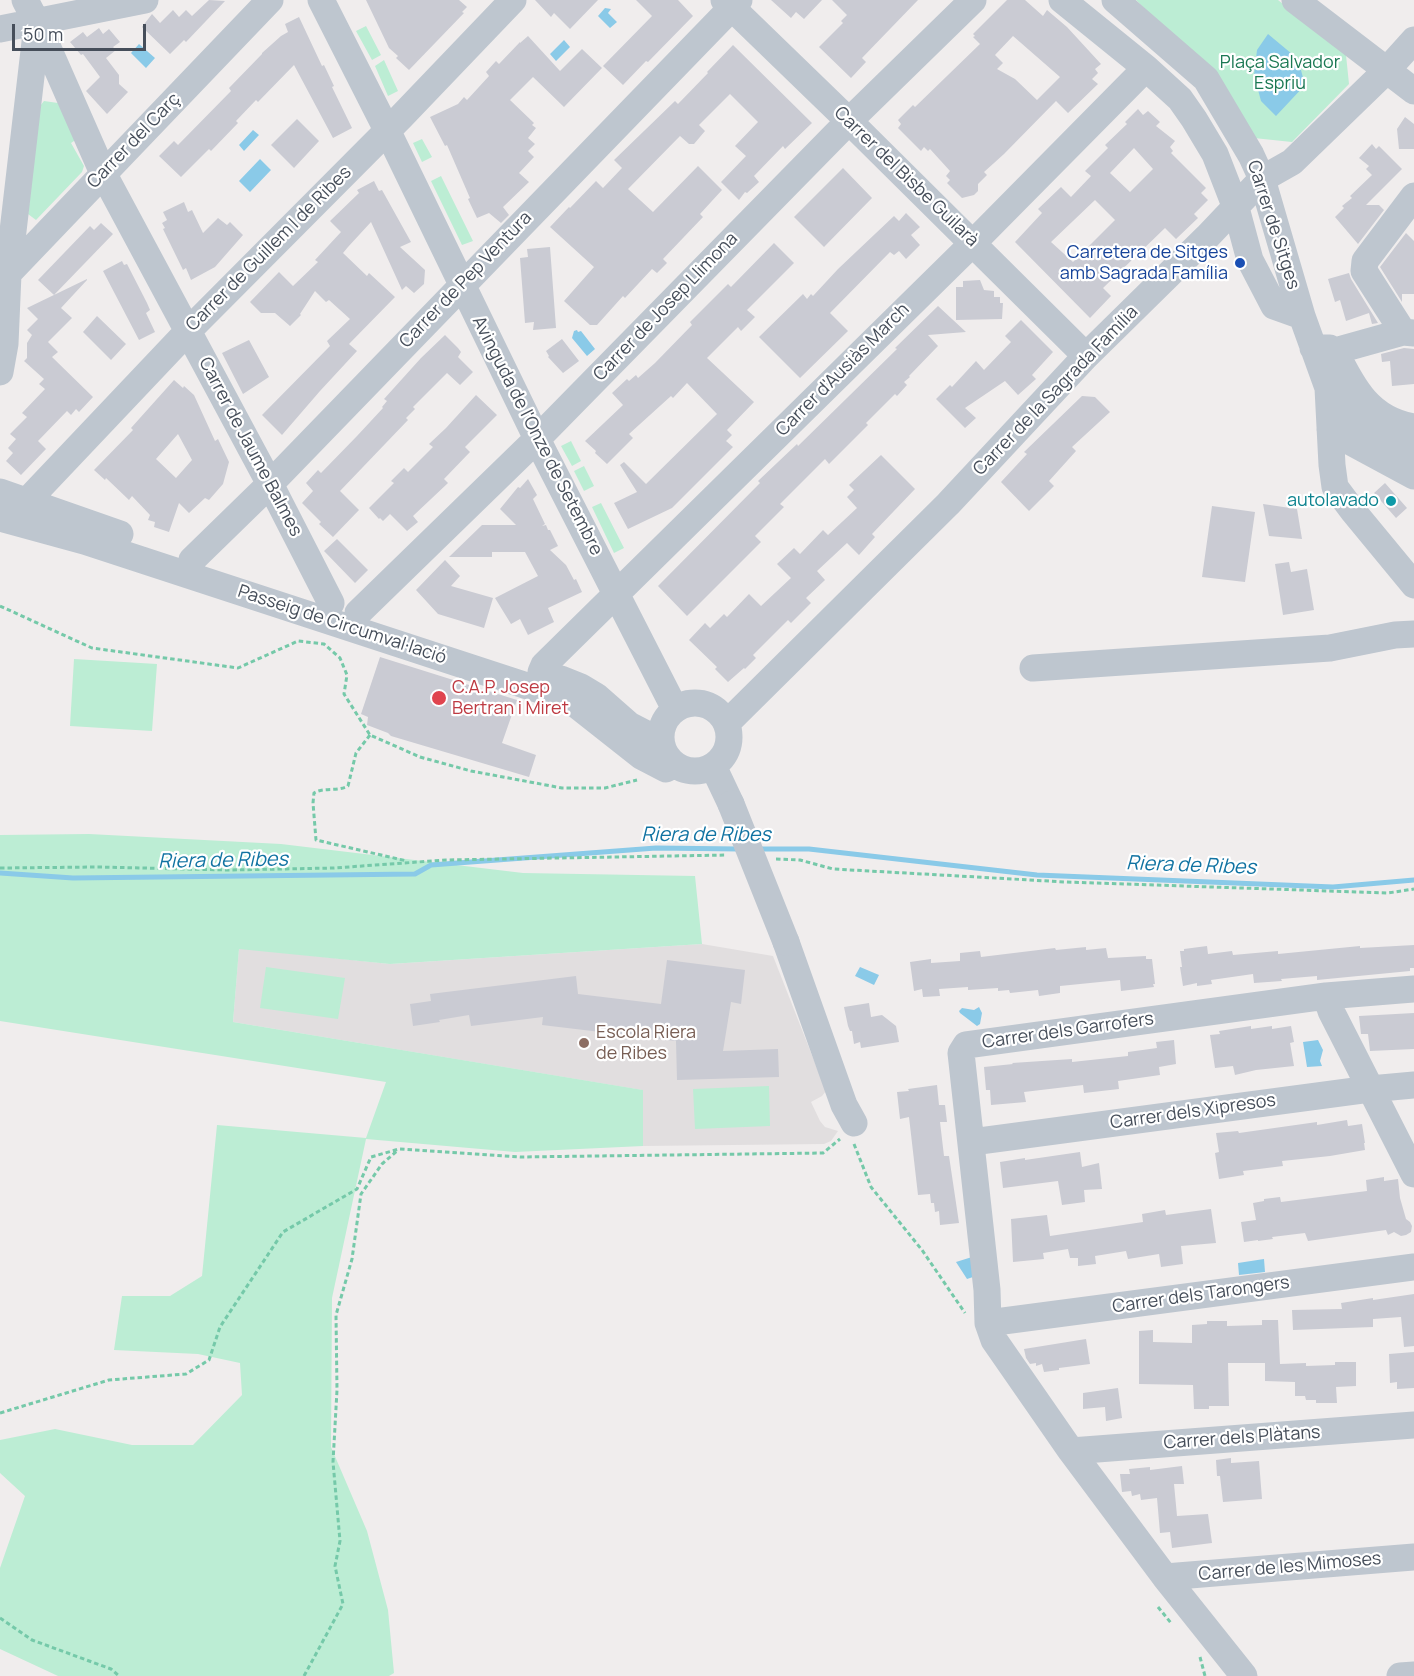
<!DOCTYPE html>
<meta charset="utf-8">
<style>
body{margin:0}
#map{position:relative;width:1414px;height:1676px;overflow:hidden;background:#f0eded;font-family:Manrope,sans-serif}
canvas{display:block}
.scale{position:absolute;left:12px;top:24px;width:134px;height:27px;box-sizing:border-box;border:3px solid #464e5a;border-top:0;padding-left:8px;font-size:18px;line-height:21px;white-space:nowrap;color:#464e5a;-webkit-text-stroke:4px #fff;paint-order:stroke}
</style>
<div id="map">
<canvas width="1414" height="1676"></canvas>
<div class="scale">50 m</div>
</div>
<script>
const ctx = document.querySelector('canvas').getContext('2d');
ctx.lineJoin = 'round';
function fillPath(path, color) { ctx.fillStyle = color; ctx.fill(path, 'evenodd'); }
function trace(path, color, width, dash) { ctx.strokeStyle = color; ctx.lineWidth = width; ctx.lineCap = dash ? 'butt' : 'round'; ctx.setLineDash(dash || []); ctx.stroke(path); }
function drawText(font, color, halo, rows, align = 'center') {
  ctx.font = font + ' Manrope,sans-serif'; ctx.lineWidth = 4.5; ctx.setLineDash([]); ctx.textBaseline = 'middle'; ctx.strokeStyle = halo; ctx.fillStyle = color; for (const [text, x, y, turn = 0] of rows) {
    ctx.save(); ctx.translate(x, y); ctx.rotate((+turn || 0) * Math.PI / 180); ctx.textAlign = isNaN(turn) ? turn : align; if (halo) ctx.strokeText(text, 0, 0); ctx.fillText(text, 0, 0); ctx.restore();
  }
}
const education = new Path2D(`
 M702,944L773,956L826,1091L822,1096L811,1102L820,1121L825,1127L838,1131L831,1141L824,1144L643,1146L642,1090L233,1022L239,948L390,964Z`);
const green = new Path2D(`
 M1136,0H1278L1346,55L1349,84L1292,142L1254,138L1159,23Z
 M366,26L381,55L372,60L356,31Z
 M384,60L398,91L388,96L375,66Z
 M44,101L58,103L77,139L71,143L84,166L82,172L36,220L28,214L40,106Z
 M422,139L432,157L422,162L413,143Z
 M441,176L473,241L462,245L431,181Z
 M571,441L581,461L572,466L561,446Z
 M584,466L594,486L584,491L574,471Z
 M601,503L624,548L614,553L592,507Z
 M74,659L157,664L152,731L70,726Z
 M89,834L281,844L523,873L695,876L702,944L390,964L239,949L233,1022L643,1090V1146L515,1152L366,1139L332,1298L331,1447L367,1531L388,1610L394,1673L389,1676H58L0,1649V1568L25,1496L0,1473V1440L55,1429L132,1445H193L242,1395L240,1363L198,1354L114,1350L122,1296H170L202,1276L217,1125L366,1138L386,1082L0,1021V835Z
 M266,967L345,978L338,1019L260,1008Z
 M769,1086L770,1126L695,1129L693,1089Z`);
const water = new Path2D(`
 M605,8L611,9L608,13L617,22L610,28L598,16Z
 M1268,34L1298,59L1305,85L1276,116L1261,101L1254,75L1257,50Z
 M564,40L570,47L556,61L550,54Z
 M139,44L155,58L146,68L131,53Z
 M253,130L259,135L244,151L239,145Z
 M260,159L271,170L250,192L239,181Z
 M577,330L578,332L581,331L595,349L587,356L572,338L574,331Z
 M860,967L879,975L874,985L855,976Z
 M979,1007L982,1013L980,1024L977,1026L960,1013L959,1011L962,1008L974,1010Z
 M1318,1040L1323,1050L1320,1061L1322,1066L1307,1067L1303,1042Z
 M972,1257L973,1277L967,1279L956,1262Z
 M1264,1259L1265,1272L1239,1275L1238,1263Z`);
const stream = new Path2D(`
 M757,849H809L1037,875L1333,887L1414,880
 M0,873L73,878L415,874L431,865L656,848L739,849`);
const building = new Path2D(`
 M209,0L225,1L186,42L184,40L170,54L142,27L152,14L160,23L173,10L179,17L186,10L192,16Z
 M366,0H459L467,7L462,12L464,13L409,70L396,58L398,56L389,48Z
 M535,0H598L570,29L554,13L551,17Z
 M636,0H678L693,16L648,62L646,61L623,85L603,66L652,16Z
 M771,0H822L804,19L796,12L791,18Z
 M832,0H918L862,58L866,62L851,78L819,47L843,23L841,21L847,15Z
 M1007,0H1025L1043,16L1047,10L1067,27L1101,64L1095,69L1098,73L1092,79L1098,84L1068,113L1056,101L1004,154L984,172L987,175L978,184V191L974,195L962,198L947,183L950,180L946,176L950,171L930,149L928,151L924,147L921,151L898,128L901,124L898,120L913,105L915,107L980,44L973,37L975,36L973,34ZM1013,36L1060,77L1037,100L1015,79L997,69L1003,63L995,55Z
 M299,17L322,66L324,65L334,86L332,87L352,128L333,138L294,65L258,102L256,100L236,121L238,123L211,151L209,149L181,177L159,156L174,141L178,145L231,91L229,88L262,54V53L281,36L288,32L285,24Z
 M99,28L103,34L109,29L120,42L113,47L116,50L106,58L119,75V84L128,92L107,114L86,91L100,77L83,54L81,55L70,42L83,32L87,37Z
 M528,36L560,71L582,49L602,68L564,107L533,77L510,100L534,123L532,125L536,128L528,138L535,144L528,151L534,157L519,173L529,182L503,207L509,215L501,223L489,213L477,218L468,199L470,198L447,145L445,146L430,117L458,104L464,97L467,100L489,76L486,72L496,61L499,64L520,42V43Z
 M733,45L812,123L785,149L783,146L754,176L759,182L747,193L745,192L739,200L721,182L746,156L735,146L758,122L730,94L699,125L705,131L694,144H689L680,136L628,189L653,212L698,166L722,190L700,214L703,217L663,259L667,263L657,273L652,269L625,298L623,296L597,325H590L564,301L594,267L550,227L569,207L570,208L596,181L603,188L622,168L614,160L675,101L678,104L708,73L707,72Z
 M1138,109L1143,115L1148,111L1160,122L1156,126L1175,141L1170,147L1173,151L1171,153L1206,188L1201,193L1208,200L1194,214L1198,218L1176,239L1165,228L1103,288L1111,296L1090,318L1015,242L1042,213L1038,209L1061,187L1071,197L1091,176L1085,171L1108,148L1105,145L1127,124L1125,122ZM1134,148L1153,169L1130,192L1110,173ZM1095,200L1115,220L1073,262L1051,242Z
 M1405,117L1414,124V149H1399L1397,129Z
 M297,119L319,141L294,168L271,145Z
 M1372,144L1376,149L1379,146L1402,169L1366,205H1379L1384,210L1358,244L1335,217L1344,208L1342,206L1352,198L1350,196L1372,175L1366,169L1369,166L1359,158Z
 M843,168L872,198L824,247L794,217Z
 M374,181L379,191L382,190L411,242L400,247L425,270L424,284L414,293L406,286L402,290L371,222L348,247L343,253L367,276L369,273L395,297L349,344L357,351L320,391L282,435L262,415L330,346L327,341L350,319L329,300L326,302L315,291L300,314L301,315L290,326L275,313H261L250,302L279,272L293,286L318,262L315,260L341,232L330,221L359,193L357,190Z
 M184,202L188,212L192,210L203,233L218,218L227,225L230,222L243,235L215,267L191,280L186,268L183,270L163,229L165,228L162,223L167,220L163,212Z
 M906,213L920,227L911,235L920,245L906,259L899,251L894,255L890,252L830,313L848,331L800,378L759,337L803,294L807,299L811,294L813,296L838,269L894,216L899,221Z
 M101,223L113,234L54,295L38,280L90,226L94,230Z
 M1406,233L1414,241V294H1402V302L1380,267Z
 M774,243L794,263L747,310L755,317L741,331L738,327L707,358L754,402L727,430L732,435L726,441L733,447L672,508L628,529L614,503L637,492L620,465L624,462L646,484L717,414L687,383L673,398L671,396L629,434L633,438L607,464L595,453L596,451L585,441L623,405L612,393L627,379L629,381L636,375L638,378L655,363L692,325L690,322L728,284L731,287Z
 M550,247L556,328L533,330L534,322L525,323L520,258L528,257L527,249Z
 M122,261L124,265L127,264L147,303L150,310L146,313L155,332L139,340L103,271Z
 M1349,273L1351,279L1378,323L1372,324L1369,313L1346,321L1340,300L1335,302L1328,279Z
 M87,279V280L61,308L72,318L48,342L58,352L52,357L93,397L79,412L76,409L71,415L67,411L38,441L46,449L21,475L6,461L13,453L8,448L16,439L10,434L27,417L22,413L45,389L39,384L44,379L24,361L27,358V343L32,335L27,330L38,319L27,308Z
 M980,280L984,290L994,291V297H1000V303H1003L1002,319L956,320V287H963V281Z
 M938,306L966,332L928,335L938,346L909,376L910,377L904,382L907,385L897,396L895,394L866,423L868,425L829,464L825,459L780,504L784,507L755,536L761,542L687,616L658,586L760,483L758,481L797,444L798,446L897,349L895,348Z
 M97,316L126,344L111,360L83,332Z
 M1021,320L1053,352L1032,375L1036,379L1018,395L1005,381L965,408L976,418L965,428L936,399L950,385L952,387L976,361L984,370L1011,342L1005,336Z
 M445,335L458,348L461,352L458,357L473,372L460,385L447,373L413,407L415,409L406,418L408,420L340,491L359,510L333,537L319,524L321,522L302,503L313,491L306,483L318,470L321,473L357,436L383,408L382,407L387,401L384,399L421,358Z
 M562,339L579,361L563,373L548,357L549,356L546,351Z
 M249,340L269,377L243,394L222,353Z
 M1404,348L1414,349V384L1392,386L1390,361L1382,362L1381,354Z
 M174,380L183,388L184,386L194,395L215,441L218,439L229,462L223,484L209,500L205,498L189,513L179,503L169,532L154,527L155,522L148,520L150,515L132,496L129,500L106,478L105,480L94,470L133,430L131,428ZM178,434L192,460L176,478L156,459Z
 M476,395L497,415L465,447L470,452L444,479L448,483L413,516L418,522L407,531L390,514L383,521L380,518L379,519L369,508L394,483L391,481L404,468L408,472L433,447L429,444L446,428Z
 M1082,396L1095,397L1110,412L1072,447L1076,451L1049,481L1054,486L1029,511L1001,482L1027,454L1024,452Z
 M881,455L915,489L872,534L875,537L859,555L847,543L817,571L825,580L806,598L811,603L791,623L788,620L753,655L756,658L745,669L744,668L728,682L715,669L717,667L689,640L705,623L710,628L724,614L727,617L749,594L761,606L791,578L777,564L794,548L800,554L823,530L828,535L857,508L847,497L854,490L849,485Z
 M528,479L537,495L533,499L545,524L542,526L546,525L548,530H550L558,546L550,550L566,565L574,580L576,579L582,592L548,608L554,622L528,635L520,619L511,624L495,598L538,576L525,552H492V557H449L482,525H516L500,509L518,487L520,488Z
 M1385,483L1407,508L1396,518L1374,493Z
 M1263,504L1297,509L1302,539L1269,536Z
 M1212,506L1255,512L1245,582L1202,577Z
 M337,539L368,570L355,583L324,551Z
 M445,560L460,576L451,586L493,598L484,628L438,614L416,590Z
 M1289,562L1291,572L1307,569L1314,610L1283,615L1275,564Z
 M380,657L517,700L502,743L536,755L529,777L391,736L388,733L367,725L368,717L361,714Z
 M1414,945V968H1410V971L1317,980V976L1281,979L1282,981L1254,983L1253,974L1211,980L1212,984L1197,986V983L1183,986L1180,967H1182L1180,951H1184V949L1207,946L1208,954L1232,951L1233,955L1278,951V954L1360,946V948Z
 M1086,947V950L1106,948L1108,958L1146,956V959H1152L1155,984H1153L1154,987L1121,991L1120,980L1060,986V993L1039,996L1038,990L1010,993L1009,990L998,991V988L968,990V987L939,989L940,996L923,997L922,989L914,991L910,962L931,959V963L960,961V953L980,951L981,957L1055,948L1056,950Z
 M667,960L745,970L741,1004L731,1002L723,1051L778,1049L779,1077L677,1080L676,1041L542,1025L543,1017L471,1026L469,1015L439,1020L440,1022L413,1026L410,1004L431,1001L430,994L576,976L578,994L661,1004Z
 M869,1003L871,1017L882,1015L896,1026L899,1042L861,1048L860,1042L854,1044L852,1031H850L848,1026L844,1007Z
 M1414,1013V1049L1370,1051L1368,1034H1361L1359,1016Z
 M1251,1026V1029L1272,1026V1029L1291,1026L1294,1042L1290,1043L1294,1066L1256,1070L1235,1075L1233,1066L1215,1068L1210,1035L1220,1034L1219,1031Z
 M1174,1040L1176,1064L1159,1067L1160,1075L1118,1081L1119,1089L1084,1093L1083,1085L1024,1092L1026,1102L991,1105L990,1090H986L984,1067L1013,1064L1012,1063L1072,1059V1062L1128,1056V1052L1157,1048L1156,1042Z
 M937,1085L939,1105H945L947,1122H940L944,1156H949L959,1223L940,1225L939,1211L935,1212L934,1203H931L930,1194L918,1195L909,1117L900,1119L897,1092L909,1091L908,1089Z
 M1347,1120L1348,1126L1362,1124L1365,1143H1364L1365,1150L1330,1156L1282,1161L1283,1166L1243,1171L1244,1175L1219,1179L1215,1153L1219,1152L1216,1133L1238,1131L1239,1133L1317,1122V1125Z
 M1080,1152L1082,1167L1099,1163L1102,1189L1084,1190L1085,1202L1062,1205L1058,1181L1003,1188L1000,1162L1025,1158V1160Z
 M1384,1177V1181L1398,1179L1400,1198L1406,1219L1410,1222L1412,1226L1411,1232L1406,1235L1401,1236L1394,1232L1388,1235L1386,1230L1308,1241L1305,1233L1272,1237L1273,1239L1258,1241V1240L1244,1242L1241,1222L1256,1220L1253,1203L1264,1201V1199L1280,1197L1281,1202L1367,1191L1366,1180Z
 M1211,1209L1216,1243L1181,1246L1183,1264L1161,1267L1159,1254L1128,1259L1126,1251L1095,1256L1096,1264L1078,1266V1258H1070L1068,1249L1043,1253L1044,1259L1013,1262L1011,1219L1047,1215L1050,1236L1143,1222L1142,1214L1165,1210L1166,1215Z
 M1414,1294V1346L1404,1347L1401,1317L1373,1319V1327L1293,1330L1292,1310L1342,1309L1341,1303L1373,1298V1300Z
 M1262,1320H1278L1280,1364L1306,1363V1366L1335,1365V1362H1356V1386L1336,1387L1337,1403H1316V1400H1306L1305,1396H1295V1382L1265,1381V1363H1228L1229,1406H1209V1409H1194L1193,1385L1139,1384V1331L1153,1330V1342L1192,1343V1325L1207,1324V1321H1227V1326L1262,1325Z
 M1086,1339L1090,1364L1059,1368V1370L1044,1372L1042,1364L1036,1366V1363L1030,1364L1026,1358L1024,1349Z
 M1414,1352V1388L1397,1389V1382L1390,1383L1389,1354Z
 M1118,1388L1122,1418L1106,1421L1105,1407L1083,1409V1393Z
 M1231,1458V1463L1259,1461L1262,1499L1223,1502L1220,1476H1217L1216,1460Z
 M1182,1466L1184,1484H1174L1177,1516L1208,1514L1212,1543L1172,1548L1170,1532L1160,1533L1157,1498L1141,1500L1140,1494L1132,1496L1131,1491L1122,1492L1120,1474H1130L1129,1469L1150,1467V1470Z`);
const path = new Path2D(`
 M0,606L92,648L238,668L298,641L324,644L340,658L347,675L344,694L370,735L420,757L471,771L562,788H605L637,780
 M370,735L356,753L348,786C336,792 324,787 314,793L313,803L316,840L407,861
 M776,859L800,860L833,869L1066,882L1388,893L1414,889
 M0,868L99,867L229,870L334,868L446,860L727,855
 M854,1144L871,1187L922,1250L965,1313
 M0,1413L109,1380L186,1374L209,1360L220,1327L283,1232L357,1189L371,1157L399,1149L520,1157L823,1153L840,1139
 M1158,1607L1171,1623
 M0,1618L32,1640L111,1669L119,1676
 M1200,1657L1205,1676
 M304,1676L343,1604L335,1566L340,1541L333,1462L337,1390L336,1315L352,1259L361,1194L382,1164L398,1150`);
const minor = new Path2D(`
 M25,0L37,23L103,173L270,484L331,603
 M321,0L387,130L543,451L675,709
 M724,0L849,121L1086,356
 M1062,0L1146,68L1180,99L1194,119L1215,154L1236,208L1250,260L1274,306L1302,316
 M1115,0L1206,79L1251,155L1262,179L1302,316L1328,388L1358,421L1414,454
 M1295,0L1414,91
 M0,29L145,0
 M0,282L270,0
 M1403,332L1364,271L1365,261L1414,196
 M1313,348H1330L1335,351C1353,388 1370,420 1414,427
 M1335,351L1403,332L1414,333
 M0,372L5,344L8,274L37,25
 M1328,388L1332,465L1335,487L1353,511L1414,585
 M1330,429L1338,435L1414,476
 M0,492L120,534
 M27,501L189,330L401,117L513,0
 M0,518L84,541L570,700L641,756L666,769
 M192,560L270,484L739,0
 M358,613L537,439L849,121L973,0
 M1033,668L1330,648L1395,635L1414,634
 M541,672L544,665L973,243L1146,68
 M561,679L581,687L596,696L629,725L660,741
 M661 737a34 34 0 1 1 68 0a34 34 0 1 1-68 0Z
 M727,723L948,504L1086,356L1207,237L1262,179L1292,162L1387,70L1414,40
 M713,766L731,804
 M786,942L844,1105L854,1123
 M1326,996L1331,1011L1414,1174
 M972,1142L1370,1089L1414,1085
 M988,1323L1414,1267
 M1071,1451L1414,1425
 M1165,1577L1414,1557
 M1244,1676L1165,1577L1071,1451L994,1340L988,1323L987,1290L961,1053L966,1045L1326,996L1414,989
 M1400,1676L1414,1675`);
const minorBridge = new Path2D(`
 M731,804L786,942`);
const markers = [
 [1240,263,6,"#1a4fb4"],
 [1391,501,6,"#0f9aa8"],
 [439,698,8,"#e0444e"],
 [584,1043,6,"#8d6e63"]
];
const parkNames = [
 ["Plaça Salvador",1280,63],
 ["Espriu",1280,84]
];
const streetNames = [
 ["Carrer del Carç",134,141,-46],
 ["Carrer del Bisbe Guilarà",906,177,44],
 ["Carrer de Sitges",1273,225,72],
 ["Carrer de Guillem I de Ribes",269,249,-45],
 ["Carrer de Pep Ventura",466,280,-46],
 ["Carrer de Josep Llimona",666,307,-46],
 ["Carrer d'Ausiàs March",843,370,-45],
 ["Carrer de la Sagrada Família",1056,391,-46],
 ["Avinguda de l'Onze de Setembre",537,436,63],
 ["Carrer de Jaume Balmes",250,447,62],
 ["Passeig de Circumval·lació",342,625,18],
 ["Carrer dels Garrofers",1068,1031,-8],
 ["Carrer dels Xipresos",1193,1112,-8],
 ["Carrer dels Tarongers",1201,1295,-8],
 ["Carrer dels Plàtans",1242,1438,-4],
 ["Carrer de les Mimoses",1290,1567,-5]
];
const transitNames = [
 ["Carretera de Sitges",1228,253],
 ["amb Sagrada Família",1228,274]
];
const cultureNames = [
 ["autolavado",1379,501]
];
const healthNames = [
 ["C.A.P. Josep",452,688],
 ["Bertran i Miret",452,709]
];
const educationNames = [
 ["Escola Riera",596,1033],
 ["de Ribes",596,1054]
];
const waterNames = [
 ["Riera de Ribes",706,835],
 ["Riera de Ribes",223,861,-1],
 ["Riera de Ribes",1191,866,2]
];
fillPath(education, '#e1dedf');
fillPath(green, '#bcedd4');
fillPath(water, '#8acae8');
trace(stream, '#8acae8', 5);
fillPath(building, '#cacbd3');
trace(path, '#75c9a9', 3, [4.5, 3]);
trace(minor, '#bec6cf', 27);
trace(minorBridge, '#bec6cf', 27);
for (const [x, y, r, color] of markers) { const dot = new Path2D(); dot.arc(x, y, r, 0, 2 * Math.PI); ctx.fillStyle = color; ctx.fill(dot); trace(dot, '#fff', 2); }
drawText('18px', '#1a7853', '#fff', parkNames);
drawText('18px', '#464e5a', '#fff', streetNames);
drawText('18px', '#164399', '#fff', transitNames, 'right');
drawText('18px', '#0d838f', '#fff', cultureNames, 'right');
drawText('18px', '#be3a42', '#fff', healthNames, 'left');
drawText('18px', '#785e54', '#fff', educationNames, 'left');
drawText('italic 20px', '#1173a2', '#fff', waterNames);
</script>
